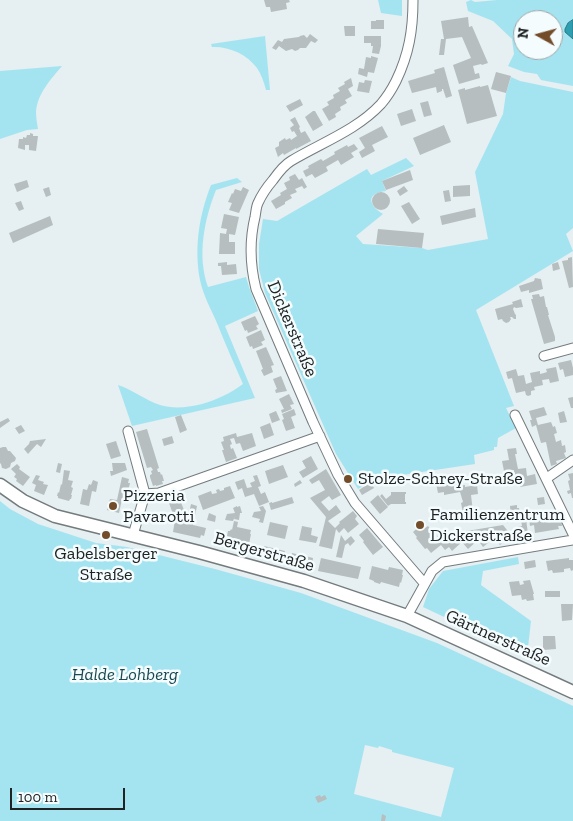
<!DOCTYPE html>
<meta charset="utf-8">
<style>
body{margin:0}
#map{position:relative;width:573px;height:821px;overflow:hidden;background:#e6eff1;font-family:"Zilla Slab",serif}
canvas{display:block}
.north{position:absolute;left:513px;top:10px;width:50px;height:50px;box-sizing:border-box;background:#f4fcfe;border:1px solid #9fa5a6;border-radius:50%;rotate:277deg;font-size:14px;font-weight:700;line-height:20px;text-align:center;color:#202323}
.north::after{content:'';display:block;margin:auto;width:18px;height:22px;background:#734c29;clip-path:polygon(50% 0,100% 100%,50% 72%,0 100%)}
.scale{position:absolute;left:10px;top:788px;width:115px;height:22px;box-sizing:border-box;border:2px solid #202323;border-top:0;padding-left:6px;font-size:15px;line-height:18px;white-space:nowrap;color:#202323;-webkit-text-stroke:4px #f4fcfe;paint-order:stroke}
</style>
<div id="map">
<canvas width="573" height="821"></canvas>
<div class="north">N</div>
<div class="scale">100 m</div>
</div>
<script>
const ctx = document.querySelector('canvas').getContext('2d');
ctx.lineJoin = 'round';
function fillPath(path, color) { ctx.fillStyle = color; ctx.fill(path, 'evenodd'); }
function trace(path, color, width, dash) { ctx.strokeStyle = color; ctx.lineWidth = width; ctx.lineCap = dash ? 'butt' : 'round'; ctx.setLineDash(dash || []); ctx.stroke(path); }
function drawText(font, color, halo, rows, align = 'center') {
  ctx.font = font + ' "Zilla Slab",serif'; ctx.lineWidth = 5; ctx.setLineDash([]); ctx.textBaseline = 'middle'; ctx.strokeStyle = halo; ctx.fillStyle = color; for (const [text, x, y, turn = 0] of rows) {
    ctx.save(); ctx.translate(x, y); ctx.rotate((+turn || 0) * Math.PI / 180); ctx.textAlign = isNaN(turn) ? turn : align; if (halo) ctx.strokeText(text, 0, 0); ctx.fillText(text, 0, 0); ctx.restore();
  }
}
const green = new Path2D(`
 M378,0H402V16L381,13Z
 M471,0L475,2L497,0H573V86L541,80L537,74L524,72L508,66L514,54L512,39L493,21L468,11L466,2ZM523,20H553V50H523Z
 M265,36L270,90H266C264,82 261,74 257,68C247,54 228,46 212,47L211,44Z
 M62,66C51,79 37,94 36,112C36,118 37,123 38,129L27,130L0,139V71Z
 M511,77L520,81L573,92V228L566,234L573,251L476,310L514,406L506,408L516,428L498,438L497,447H494V450L474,455L475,464L375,479L358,489L336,454L265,293L259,269V244L263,219L277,221L367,169L371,175L406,158L414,166L382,181L386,191C366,193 368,205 383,214L356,236L363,244L422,248L428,250L488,239L475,172L503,114L506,93Z
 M237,178L242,182L216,190C204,220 197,256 208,287L246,277L249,287L258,311L225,326L255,398L132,426L118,385C133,390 145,400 160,405C179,411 205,405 223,396C230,393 237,388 243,384C234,364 225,343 217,323C211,309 203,295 200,280C194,248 199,215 211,185Z
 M0,501L10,509L38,524L96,543L127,547L215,569L301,593L437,643L573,706V821H0ZM365,745L378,748L379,746L392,750V752L454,768L441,817L354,794Z
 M518,557L519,564L483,571L481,585L531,621L527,656L423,607L429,589L443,571Z`);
const water = new Path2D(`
 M573,20V39L565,32V29L568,23Z`);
const building = new Path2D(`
 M264,0H289L290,2L286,3L287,9L271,12L270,7H266Z
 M468,17L469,27L472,26L488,63L482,65L481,64L473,66L475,74L479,73L480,78L459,84L453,65L471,58L462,37L446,39L444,55H439L441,39H444L441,21Z
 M376,20H384V29H371V21H376Z
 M344,26H355V36H345Z
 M310,34L318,40L315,43L311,41L306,48H300L298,50L295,51L292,49L286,51L279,46L276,50L272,48L278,40L282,42L284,39L299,37L300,36L304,35L307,38Z
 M364,36H381V46L379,54L372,53L373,46H371V43H364Z
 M371,56L378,58L374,73L368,72L367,77L358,74L359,68L364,69L366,57L371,58Z
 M444,67L452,96L446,98L443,89H442V91L437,93L436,87L412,93L408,81L435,73L434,70Z
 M496,72L511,76L506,93L491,89Z
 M351,78L353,86L348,89L352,96L345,100L347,103L340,107L341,110L335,114L336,117L329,121L322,109L329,105L327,102L334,98L333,95L340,91L338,88L345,84L344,82Z
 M365,80L372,81L369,93L357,91L359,82L364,83Z
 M488,85L497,116L467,124L458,90L465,88V90L480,86V87Z
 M300,99L303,105L290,112L286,106Z
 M428,101L432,115L424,117L420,103Z
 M412,109L416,121L401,126L397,114Z
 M313,111H315L323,125L313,131L305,117Z
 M295,117L300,127L299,128L301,133L305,131L311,141L296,149V148L284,155L283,153L278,157L275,148L279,146V142L285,138L286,140L290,138L291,140L297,136L294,131L292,132L290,128L294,125L290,120Z
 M444,125L451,142L420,155L413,138Z
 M382,126L388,137L372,145L375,151L362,158L359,152L365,148L359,138Z
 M30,133L33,134V136H38L36,151L29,150V145H25V150L18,148L19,139H23V137L26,138L27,135H30Z
 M354,144L358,149L351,153L354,157L341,165L338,160L326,167L328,171L315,178L312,174L306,177L303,171L309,168L308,166L321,159L323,161L335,154L334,152L347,145L348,147Z
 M410,170L413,180L386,190L382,181Z
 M295,174L299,180L302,178L307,187L304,189L302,186L295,189L297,192L290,195L292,198L285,202V204L276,209L271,201L281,195L280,193L287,189L284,183L290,180L289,177Z
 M27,180L29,187L17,192L14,184Z
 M470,185V196L453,197V186Z
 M404,186L408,191L400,196L397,191Z
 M49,187L51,195L46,197L43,189Z
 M243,187L249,190L239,213L229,210L232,203L228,202L232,193L233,194L235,189L241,191Z
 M449,190L451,201L445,202L443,191Z
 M372 201a9 9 0 1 1 18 0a9 9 0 1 1-18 0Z
 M21,201L24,209L19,211L15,203Z
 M409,202L420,219L412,224L401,206Z
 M475,208L476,217L442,225L440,216Z
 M224,214L239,217L235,235L229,234V242H235V254H219L220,233L226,234L227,229L221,228Z
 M50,216L53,225L13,243L9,233Z
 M378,229L424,233L422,248L376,244Z
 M572,257L573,287L569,288L562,261L568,260V258Z
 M227,262V265L236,264L237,274L222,275L221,266H218V263Z
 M558,262L560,269L553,271L552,264Z
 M535,278L541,279L543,289L529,293V290L521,292L519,286L534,281Z
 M539,294L540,297L544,296L546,307H547L549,315H548L555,337V341L544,344L531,299H533L532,295Z
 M521,299L523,307L516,308L514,307L513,309L515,314L516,315V319H514L512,317H510L511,319L509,322L506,323L503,321L502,319L498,320L495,309L513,304L512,302Z
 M255,316L259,324L256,326L258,329L248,333L247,330L245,331L241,322Z
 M261,330L265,340L261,342L263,345L253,349L252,346L250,347L246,337Z
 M266,347L274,365L271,366L273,372L264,376L261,370L263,369L256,351Z
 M571,360L573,368V375L565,377L563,369L560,370L558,363Z
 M556,367L559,381L550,383L549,379L542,380L543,385L534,387L535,390L531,391V395L528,396L526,395L525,391L516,393L512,378L508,379L506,372L516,369L518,376L524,375L526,384L532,382L530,373L540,371V374L544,373L547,372L546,369Z
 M281,376L287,391L276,393L275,390L277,389L273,379Z
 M289,394L294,404L290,405L292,409L282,413L281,410L284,409L279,399Z
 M573,397V408H571L568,398Z
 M544,407L547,415L536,418L538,425L551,422L553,427L555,426L557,433L554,434L556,442L561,440L562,446L565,445L566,452L564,453L566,458L556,461L557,464L551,466L546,442L541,443L536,425L532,427L530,420H532L529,411Z
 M294,409L296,415L291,417L295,428L286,431L282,420L284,419L282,414Z
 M276,411L280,420L272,423L269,414Z
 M564,411L567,422L560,423L558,413Z
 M181,415L187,430L180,433L175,417Z
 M8,418L10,421L0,428V422Z
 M270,423L274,435L264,439L260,427Z
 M21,425L25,431L19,434L15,428Z
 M147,429L159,468L157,469L158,472H160L161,475L162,474L164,481H162L163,484L156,486V485L153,486L150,477V475L152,474L151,471L153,470L151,467L147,468L136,432Z
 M236,433L237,437L252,433L256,446L243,451L240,443L236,444L234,438L230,439L232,444L230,445L231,449L233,448L237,458L226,462L222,450H224L221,442L224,441L223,437Z
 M172,436L174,443L164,446L162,439Z
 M46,439L41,447L37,444L28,454L24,449L29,444L30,441Z
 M116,441L121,456L111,459L106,444Z
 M3,447H6L8,451H10L16,458L15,461L11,463L10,467L6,469L2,468L1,464L0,463V448Z
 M516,448L517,454H515L518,469L526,468L527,476L535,474L537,484L520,487L519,477L514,478V470L504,471L502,461L509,460L507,449Z
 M311,456L318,469L303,478L299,472L306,468L302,461Z
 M58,463L62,464L60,473L56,472Z
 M112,463H125L127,470L111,476L110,471H113Z
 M17,464L20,467L19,469L30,477L23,486L16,481L17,479L14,477L16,474L11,469Z
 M283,465L288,477L269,484L265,471Z
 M326,469L341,495L332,500L329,496L321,502L329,511L336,505L341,512L328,521L335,528L340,523L339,522L343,519L353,511L357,516L355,519L359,524L348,533L344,528L339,533L336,529L332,549L319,546L326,517L310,498L325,490L319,480L312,484L309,480Z
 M64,470L70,471L68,480L73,481L71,487L73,488L71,495H72L71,499H70L69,501L58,498V496H57L58,492L59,493L61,484L62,485Z
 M573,473V498H572L571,493L568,494L567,491L570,490L568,481L570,480L568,474Z
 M36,475L40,476L38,480L44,482L43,484L48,485L44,495L34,491L36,485L32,483Z
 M257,475L261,486L258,487L261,494L265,492L269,502L259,506L254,494L245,497L242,488L238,490L235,482L244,479L247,488L252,487L250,483L255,481L253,476Z
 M122,477L129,479L128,483H130L126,500L122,499L119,513L107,510L110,499L117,500Z
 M93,480L98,482L96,492L92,491L89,506L80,504L83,489L87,490L89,484L91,485Z
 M300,480L302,483L295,487L294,484Z
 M449,481V483L458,481L459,486L465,485V487L477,485L478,494L471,495L473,512L463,513L461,503L463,502L460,492L444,495V492L438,493L436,483Z
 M371,482L374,488L362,495L359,490Z
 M230,486L235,498L203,510L198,496L211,491L212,494L217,493L216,490L219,489L220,491L224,490V488Z
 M391,492H406V494H405V502H406V504H391L388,506L380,496L382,494L386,499L391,495Z
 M378,495L388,507L380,514L370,502Z
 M292,497L294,503L271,510L269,503L272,502V503Z
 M544,497L545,504L538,505L537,498Z
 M180,500L184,510L173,514L169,503Z
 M191,504L197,506L193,525L206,528L204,536L201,535L200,538L173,532L175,520L184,522L187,513H189Z
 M517,505V508H519L520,518L511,519L510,506Z
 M237,506V507L240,506L242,513H240L239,520L234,519L235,516L233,521L225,520L227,514L235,513L233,508Z
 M263,506L266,511L263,523L259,522L260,519L252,517L254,512L261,511L259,507Z
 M556,510L557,519H561L562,526H558L559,529L535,533L534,525L530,526L529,519L533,518V519L547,517L546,512Z
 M209,513L216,516L215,522L207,520Z
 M526,519L528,534L518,536L517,527L522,526L521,520Z
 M234,521L238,522L237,527L251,530L250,534H251L249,544L229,539V537L227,536L228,531H230L231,529L232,530Z
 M270,522L288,526L285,539L267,535Z
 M422,524L425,528L428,526L431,530L429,532L440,543L442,541L437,536L503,525L511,535L500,545L494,538L483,547L478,540L468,549L462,542L452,551L449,547L445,550L441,545L431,553L427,548L425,549L416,538L417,537L413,532Z
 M302,526L312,528L311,535L318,537L316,543L299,540Z
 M367,528L383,547L373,555L366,546L363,542L364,541L359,535Z
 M341,535L345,541L351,536L355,541L350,546L348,543L345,545L342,558L336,557Z
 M264,546L285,551L283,558L262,553Z
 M292,553L313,558L312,565L291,560Z
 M321,558L361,567L358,579L318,571Z
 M569,558V560H573V570L571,571L570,568L564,569V572L553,573L552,570L548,571L546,561Z
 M535,560L536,567L525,569L524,562Z
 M372,566L388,570L389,567L403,570L402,575H403L401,583L400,582L399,587L381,582L380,584L374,582V581L369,579Z
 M530,580L534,594H533L534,600L527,601L526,599L522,600L521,595L512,596L509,582L519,581L520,585L524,584L523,581Z
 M545,591H560V597H545Z
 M561,604H573L572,620L562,621Z
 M543,636H555L556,649L543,650Z
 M320,795L321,797L325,795L327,799L318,803L315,797Z
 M382,814L386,816L385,821H381Z`);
const minor = new Path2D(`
 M413,0C413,30 409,54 396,81C392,89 387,97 381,104C357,130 321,143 291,161C284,165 278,173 273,180C267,187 262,194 258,203C256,207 256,212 255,217C249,242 250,265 256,289L313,422L338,475L355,503L424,583
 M544,356L573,348
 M515,415L573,534
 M128,431L145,494L133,535
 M547,478L573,460
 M145,494L159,493L320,436
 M407,616L432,571L443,562L573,540`);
const secondary = new Path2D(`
 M0,485L23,501L55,516L199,552L304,581L407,616L573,692`);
const markers = [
 [348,479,5,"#734c29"],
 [113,506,5,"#734c29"],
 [420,525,5,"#734c29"],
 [106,535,5,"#734c29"]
];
const streetNames = [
 ["Dickerstraße",292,329,67],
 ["Bergerstraße",264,552,16],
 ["Gärtnerstraße",498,638,24]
];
const poiNames = [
 ["Stolze-Schrey-Straße",358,479],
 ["Pizzeria",123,496],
 ["Pavarotti",123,517],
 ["Familienzentrum",430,515],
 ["Dickerstraße",430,536],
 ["Gabelsberger",106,554,"center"],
 ["Straße",106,575,"center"]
];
const parkNames = [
 ["Halde Lohberg",125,675]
];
fillPath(green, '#a4e4f1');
fillPath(water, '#2e9eb1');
trace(water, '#2a7986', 1);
fillPath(building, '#b6bec0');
trace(minor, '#737b7d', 11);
trace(secondary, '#737b7d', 15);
trace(minor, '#fff', 9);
trace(secondary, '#fff', 12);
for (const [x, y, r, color] of markers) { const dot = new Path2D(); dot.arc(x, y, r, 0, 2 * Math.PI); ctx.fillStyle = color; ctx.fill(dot); trace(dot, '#f4fcfe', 2); }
drawText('18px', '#202323', '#f4fcfe', streetNames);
drawText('18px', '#202323', '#f4fcfe', poiNames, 'left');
drawText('italic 18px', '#1a4951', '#f4fcfe', parkNames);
</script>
